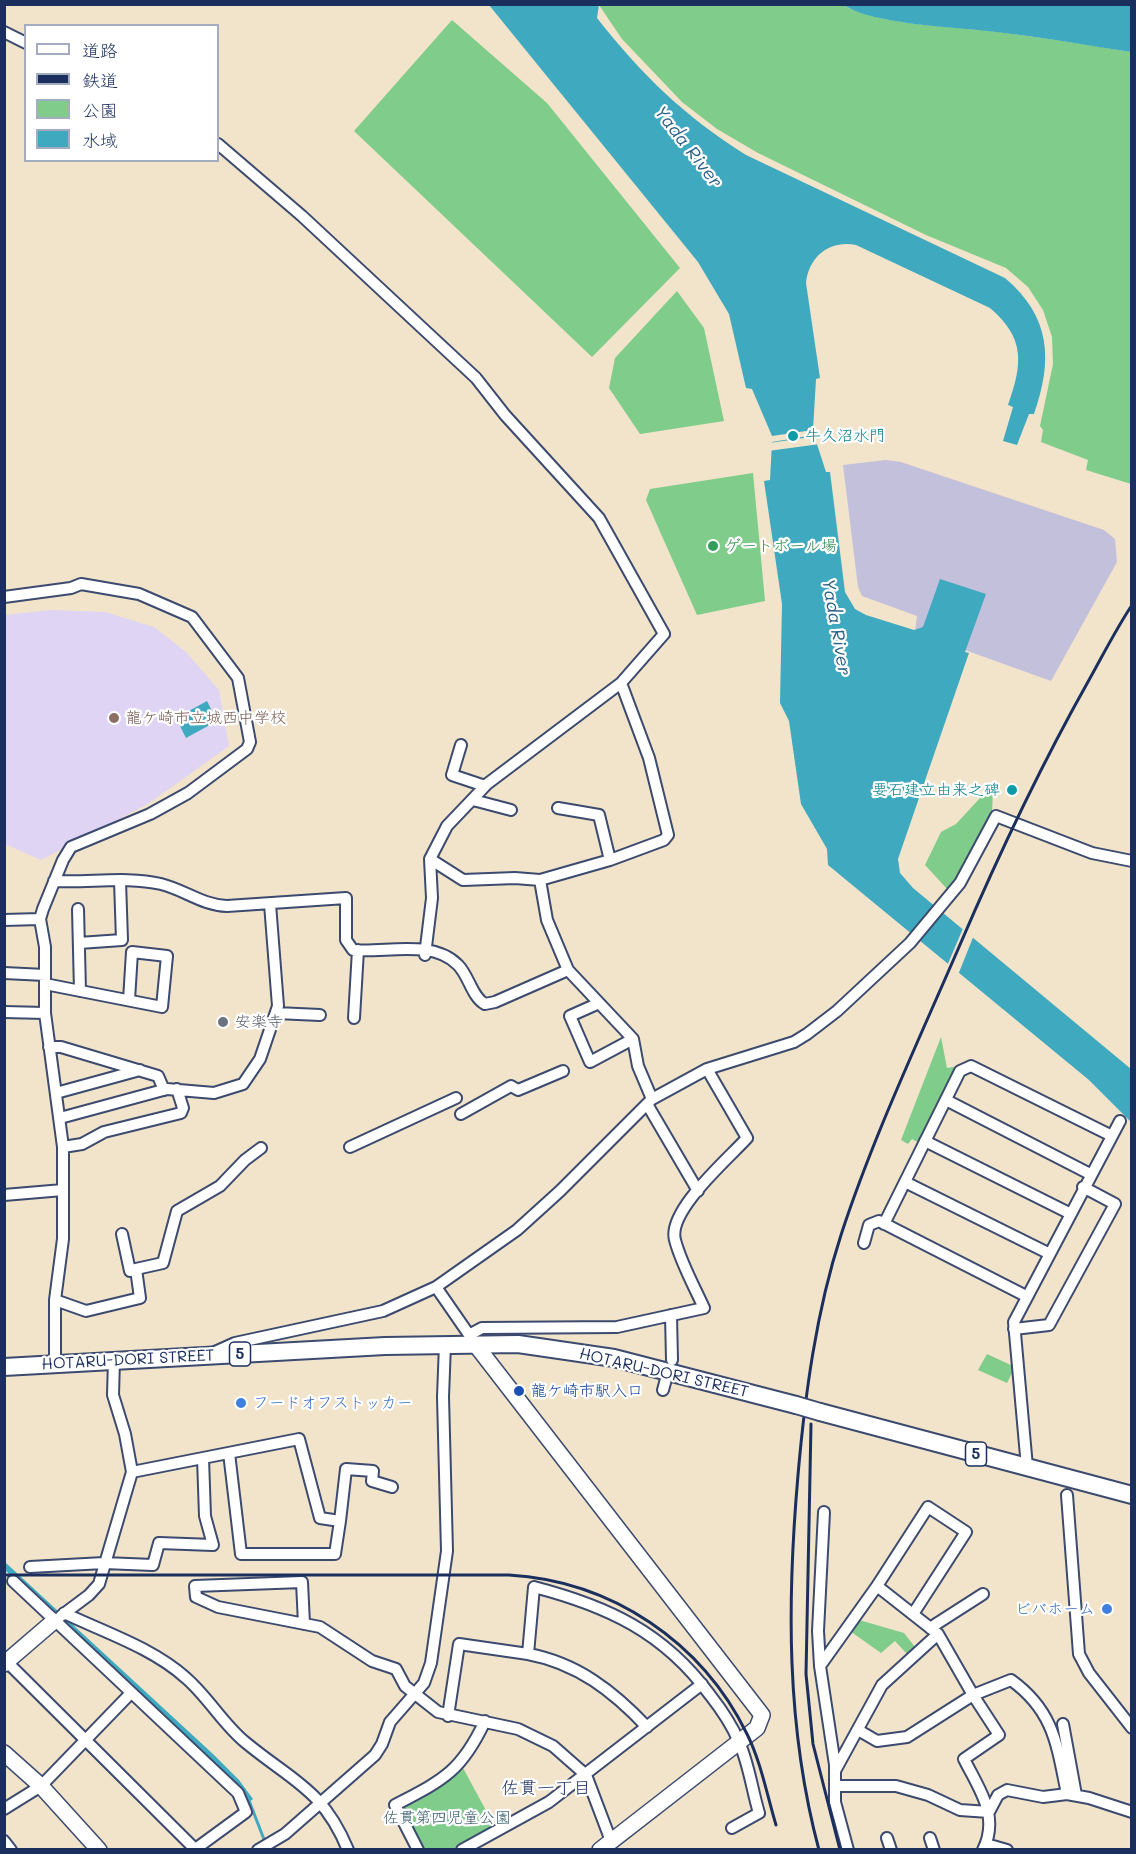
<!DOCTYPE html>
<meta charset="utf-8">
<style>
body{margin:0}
#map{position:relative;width:1136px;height:1854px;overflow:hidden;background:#f1e4ca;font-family:Mali,"Klee One",sans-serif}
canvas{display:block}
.frame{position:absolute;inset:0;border:6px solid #1b2f5e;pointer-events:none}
.legend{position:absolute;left:24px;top:24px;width:195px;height:138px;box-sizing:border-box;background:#fff;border:2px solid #a4acbf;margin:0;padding:8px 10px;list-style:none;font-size:18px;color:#1b2f5e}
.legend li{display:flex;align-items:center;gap:12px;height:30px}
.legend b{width:30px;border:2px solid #a4acbf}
</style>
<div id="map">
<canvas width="1136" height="1854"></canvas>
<div class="frame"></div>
<ul class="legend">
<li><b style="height:8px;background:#fff"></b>道路</li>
<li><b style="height:8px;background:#1b2f5e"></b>鉄道</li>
<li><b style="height:16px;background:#7fcc8b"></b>公園</li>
<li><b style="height:16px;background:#3fa9bf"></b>水域</li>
</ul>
</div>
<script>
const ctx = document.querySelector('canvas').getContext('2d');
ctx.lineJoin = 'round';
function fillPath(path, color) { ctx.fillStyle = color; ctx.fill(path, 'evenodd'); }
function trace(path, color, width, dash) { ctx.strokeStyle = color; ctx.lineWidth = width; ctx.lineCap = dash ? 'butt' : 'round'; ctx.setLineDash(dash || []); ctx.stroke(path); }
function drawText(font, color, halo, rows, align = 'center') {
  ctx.font = font + ' Mali,"Klee One",sans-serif'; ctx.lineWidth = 4.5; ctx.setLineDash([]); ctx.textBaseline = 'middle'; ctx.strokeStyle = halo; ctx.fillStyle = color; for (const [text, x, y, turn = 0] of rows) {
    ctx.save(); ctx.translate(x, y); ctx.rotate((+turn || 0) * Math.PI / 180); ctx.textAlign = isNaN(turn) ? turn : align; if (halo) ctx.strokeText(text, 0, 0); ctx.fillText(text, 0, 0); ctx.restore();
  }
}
const built = new Path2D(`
 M50,610L105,612L154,627L186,652L219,690L229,746L148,804L41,860L5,844V615Z`);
const industrial = new Path2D(`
 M886,460L901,462L1104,530L1115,539L1117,562L1051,681L915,632L917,616L862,596L858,587L843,465Z`);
const green = new Path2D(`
 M599,5H844C872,24 954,27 991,31C1038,37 1085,44 1131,52V484L1086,470L1088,460L1041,442L1043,430L1040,426L1053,364L1052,337L1043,310L1028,287L1006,268L926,235L758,153L717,129L682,102L622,39Z
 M452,20L547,103L680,268L592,357L354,131Z
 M677,291L704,328L724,421L640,434L609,388L615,358Z
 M753,473L765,601L697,615L646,500L650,489Z
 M993,784L992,816L949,891L925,865L941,832L956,824Z
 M941,1037L947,1068L959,1066L919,1143L912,1139L908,1144L901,1140Z
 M987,1354L1015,1367L1007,1383L978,1370Z
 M859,1620L904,1633L915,1647L907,1654L895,1641L881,1653L850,1631Z
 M463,1768L495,1827L453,1849H424L403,1809L404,1805L439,1788Z`);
const water = new Path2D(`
 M489,5H599L597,18C643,76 683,115 746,155L1005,278C1051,317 1053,360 1034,414H1029L1017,445L1003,441L1013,407L1008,405C1023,363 1025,338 990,308L856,245C830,240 809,256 806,283L820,378L816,379L813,430L772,436L752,389L746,388L729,314L698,262Z
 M844,5H1131V52C1086,45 1041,37 996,32C958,27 873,25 844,5Z
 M814,435L826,472H830L845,592L855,609L866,615L914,630L923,627L940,579L986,594L965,652L969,653L898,859L900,873L913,888L1131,1069V1122L1089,1080L828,865L827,849L801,804L789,721L780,703L782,604L764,481L770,480L772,442Z
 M207,701L217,721L186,738L176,718Z
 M6,1563L213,1754L239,1780L253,1799L248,1803L5,1570Z`);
const pier = new Path2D(`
 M818,436L820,444L768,451L769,443Z
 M964,926L974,935L958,975L947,966Z`);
const stream = new Path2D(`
 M248,1798L265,1842`);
const street = new Path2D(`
 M4,32L26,43
 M218,144L302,216L476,378L505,415L599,518L664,634L621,683L487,784L447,826L430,859L432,898L425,955
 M4,597L71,588L81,584L139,594L192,617L238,678L250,742L247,749L188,793L150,814L71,847L63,860L43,909L40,919L45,947V1013L63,1147V1239L55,1300V1364
 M461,745L452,775L485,786
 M473,800L511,810
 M558,808L599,815L610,860
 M430,859L463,880L515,878L540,880L610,860L664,840L668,835L649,758L621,683
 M540,880L547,920L568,970L633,1039L638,1066L652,1099
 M54,881C89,883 127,876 161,884C185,890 202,905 227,906L346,898V940L353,950C386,953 433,939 458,965C469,976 472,997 485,1004L495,1002L568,970
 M78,909L80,991
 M4,920L40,919
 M79,943L122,940L120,881
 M4,973L45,975
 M45,984L162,1007L167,956L132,952L129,1000
 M597,1004L570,1016L590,1062L633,1039
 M4,1012L45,1013
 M276,1013L320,1015
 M354,1018L358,950
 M49,1047H61L158,1076L164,1090
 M56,1093L140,1070
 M946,1100L1090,1174
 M647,1104L698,1191
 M461,1114L511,1086L518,1090L563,1071
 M60,1118L167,1089L214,1093L243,1084L260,1059L278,1006L270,904
 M925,1141L1069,1213
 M63,1147L82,1144L104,1132L181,1113L183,1108L177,1089
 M350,1147L456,1098
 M905,1182L1048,1253
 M4,1195L63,1190
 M884,1224L960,1071L971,1066L1110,1135
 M122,1234L130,1271L136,1269
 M864,1243L869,1225L879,1221L1026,1296
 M436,1287L472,1339
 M55,1300L86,1311L140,1298L136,1269L163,1263L177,1211L220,1186L245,1160L261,1148
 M671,1315L672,1360
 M1014,1329L1049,1325L1115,1204L1083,1187
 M469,1335L482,1328L617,1327L704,1308C694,1286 681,1263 675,1240C667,1211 728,1159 747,1138L707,1069
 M215,1352L235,1343L383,1311L436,1287L517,1230L560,1191L652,1099L707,1069L794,1042L807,1034L837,1011L910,943L960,883L996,816L1092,853L1132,861
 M663,1390L666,1379
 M1027,1467L1014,1322L1120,1121
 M132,1472L299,1439L320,1518L340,1521L335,1554H241L229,1453
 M1067,1495L1079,1654L1089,1673L1132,1728
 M824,1512L818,1631L820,1666L835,1765V1802L848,1850
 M340,1521L346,1469L373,1471L372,1481L392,1487
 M30,1567L104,1563L153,1565L159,1543L213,1545L205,1516L203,1458
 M13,1581L238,1793L246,1812L194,1850
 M877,1586L928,1507L966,1532L913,1614
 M64,1613C104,1632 153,1648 186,1678C208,1697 223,1724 245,1742C292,1781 323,1789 348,1850
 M61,1616L89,1595L99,1584L132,1472L125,1434L113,1395L114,1360
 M304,1624L302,1582L195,1586L196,1597L218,1607L320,1627L372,1661L396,1669L405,1686L438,1712L518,1729L553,1746L586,1775L611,1841
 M930,1628L983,1594
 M528,1654C577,1663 613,1691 647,1727
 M4,1659L195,1849
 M820,1666L877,1586L938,1634L973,1695L999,1735L964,1759C979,1789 1000,1816 983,1850
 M448,1716L459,1644L528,1654L534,1587C607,1606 664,1632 710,1695C721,1709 732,1725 739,1742C749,1764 752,1790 759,1813L732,1828
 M1063,1724L1076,1795
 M858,1730L877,1741L907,1737L973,1695L1011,1680C1054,1711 1057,1745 1067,1794
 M836,1769L882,1685L938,1634
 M837,1786H896L928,1795L960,1810L989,1812
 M4,1809L41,1786L130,1694
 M989,1812L998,1795L1007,1790L1043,1797L1067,1794L1089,1798L1132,1812
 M887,1838L891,1850
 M930,1838L934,1850
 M4,1841L11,1850
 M986,1844L1007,1850
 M258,1850L285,1834L375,1755L382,1744L390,1722L424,1683L431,1663L447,1551L443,1397L445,1344
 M418,1850L395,1805C443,1780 461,1772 485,1721
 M462,1850L549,1802L702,1684`);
const secondary = new Path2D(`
 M475,1344L762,1715L757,1728L600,1850
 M4,1664L54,1621
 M4,1753L41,1786L99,1850`);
const primary = new Path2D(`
 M4,1367L385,1346L518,1344L614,1358L796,1405
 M820,1412L1132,1495`);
const rail = new Path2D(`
 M811,1424L806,1674L813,1744L840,1850
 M4,1575H509C612,1581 702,1642 747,1734C761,1762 767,1795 776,1825
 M819,1850C786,1727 787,1601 798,1475C805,1395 816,1312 841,1235C873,1137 918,1042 959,947C998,856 1040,767 1089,680C1103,655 1116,629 1132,605`);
const primaryBridge = new Path2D(`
 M796,1405L820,1412`);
const markers = [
 [793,436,6,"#0f9aa8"],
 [713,546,6,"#2e9e5b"],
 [114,718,6,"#8d6e63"],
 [1012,790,6,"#0f9aa8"],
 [223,1022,6,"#6b7280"],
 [519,1391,6,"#1a4fb4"],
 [241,1403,6,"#3f7fe0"],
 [1107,1609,6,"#3f7fe0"]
];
const shields = [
 [240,1354,21],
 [976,1454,21]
];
const shieldNames = [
 ["5",240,1354],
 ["5",976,1454]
];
const cultureNames = [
 ["牛久沼水門",805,436],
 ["要石建立由来之碑",1000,790,"right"]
];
const leisureNames = [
 ["ゲートボール場",725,546]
];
const educationNames = [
 ["龍ケ崎市立城西中学校",126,718]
];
const worshipNames = [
 ["安楽寺",235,1022]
];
const streetNames = [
 ["HOTARU-DORI STREET",128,1360,-3],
 ["HOTARU-DORI STREET",664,1373,13]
];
const transitNames = [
 ["龍ケ崎市駅入口",531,1391]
];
const shopNames = [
 ["フードオフストッカー",253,1403],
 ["ビバホーム",1095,1609,"right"]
];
const parkNames = [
 ["佐貫第四児童公園",447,1818]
];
const waterNames = [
 ["Yada River",688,147,52],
 ["Yada River",836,627,80]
];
const neighbourhoodNames = [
 ["佐貫一丁目",546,1788]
];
fillPath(built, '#dfd4f4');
fillPath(industrial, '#c3c0db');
fillPath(green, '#7fcc8b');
fillPath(water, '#3fa9bf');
fillPath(pier, '#f1e4ca');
trace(stream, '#3fa9bf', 3);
trace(street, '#3b4a6e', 14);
trace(secondary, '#3b4a6e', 18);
trace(primary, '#3b4a6e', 20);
trace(street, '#fff', 10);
trace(secondary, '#fff', 15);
trace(primary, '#fff', 16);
trace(rail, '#1b2f5e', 3);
trace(primaryBridge, '#3b4a6e', 20, []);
trace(primaryBridge, '#fff', 16);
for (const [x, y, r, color] of markers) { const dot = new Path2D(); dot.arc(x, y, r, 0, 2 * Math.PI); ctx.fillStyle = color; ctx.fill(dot); trace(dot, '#fff', 2); }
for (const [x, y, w] of shields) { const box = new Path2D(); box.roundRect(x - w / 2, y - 12, w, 24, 4.5); ctx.fillStyle = '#fff'; ctx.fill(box); trace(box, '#1b2f5e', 1.5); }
drawText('bold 15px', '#1b2f5e', null, shieldNames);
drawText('16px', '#0d838f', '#fff', cultureNames, 'left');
drawText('16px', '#27864d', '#fff', leisureNames, 'left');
drawText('16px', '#785e54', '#fff', educationNames, 'left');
drawText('16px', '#5b616d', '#fff', worshipNames, 'left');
drawText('16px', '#1b2f5e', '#fff', streetNames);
drawText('16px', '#164399', '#fff', transitNames, 'left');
drawText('16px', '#366cbe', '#fff', shopNames, 'left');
drawText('16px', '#395e6c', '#fff', parkNames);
drawText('italic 18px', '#296085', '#fff', waterNames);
drawText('18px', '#1b2f5e', '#fff', neighbourhoodNames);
</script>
